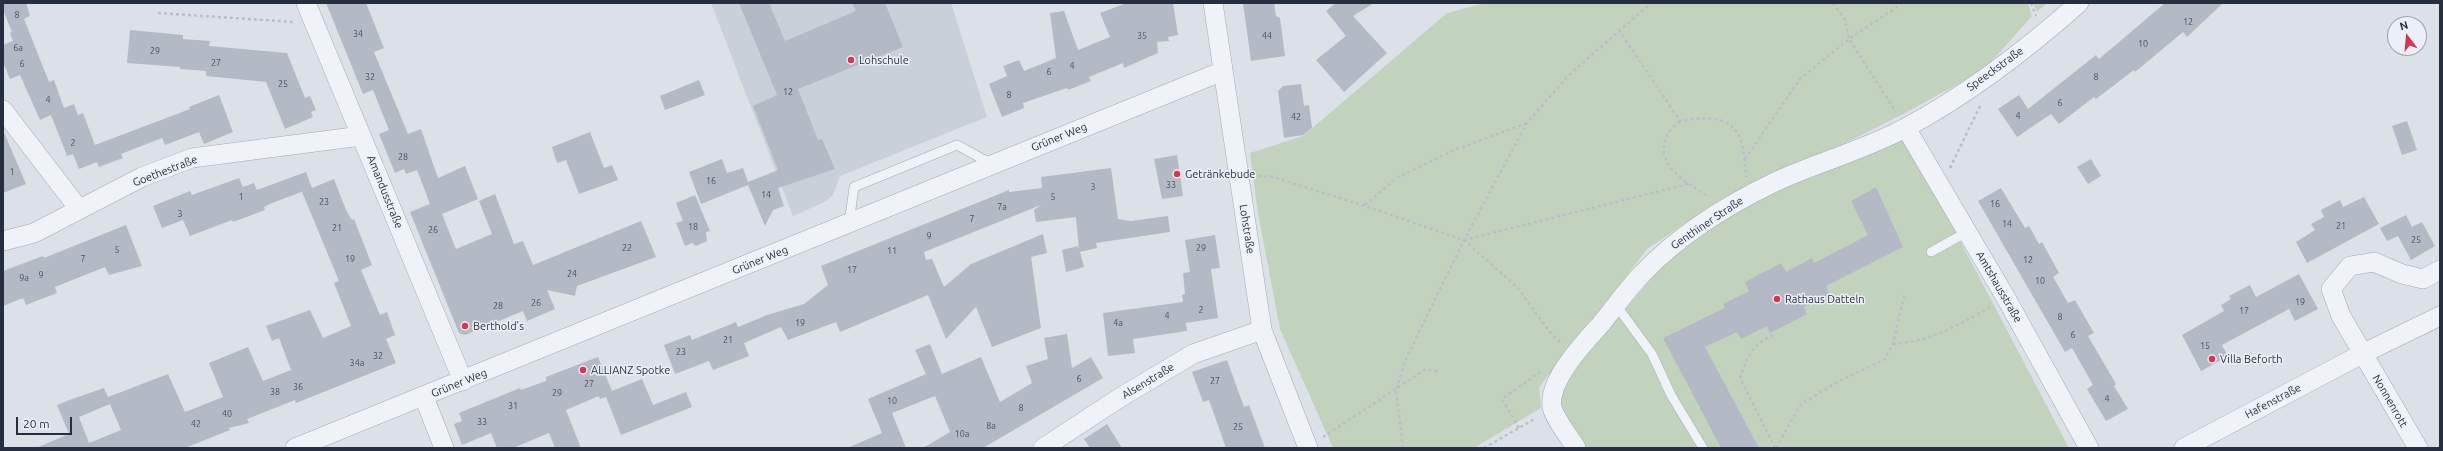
<!DOCTYPE html>
<meta charset="utf-8">
<style>
body{margin:0}
#map{position:relative;width:2443px;height:451px;overflow:hidden;background:#dce1e8;font-family:Ubuntu,sans-serif}
canvas{display:block}
.frame{position:absolute;inset:0;border:4px solid #252f40;pointer-events:none}
.north{position:absolute;left:2387px;top:16px;width:40px;height:40px;box-sizing:border-box;background:#ecf0f6;border:1px solid #9ca3ad;border-radius:50%;rotate:344deg;font-size:11px;font-weight:700;line-height:16px;text-align:center;color:#252f40}
.north::after{content:'';display:block;margin:auto;width:14px;height:18px;background:#d9354f;clip-path:polygon(50% 0,100% 100%,50% 72%,0 100%)}
.scale{position:absolute;left:16px;top:417px;width:56px;height:18px;box-sizing:border-box;border:2px solid #252f40;border-top:0;padding-left:5px;font-size:12px;line-height:14px;white-space:nowrap;color:#252f40;-webkit-text-stroke:3px #ecf0f6;paint-order:stroke}
</style>
<div id="map">
<canvas width="2443" height="451"></canvas>
<div class="frame"></div>
<div class="north">N</div>
<div class="scale">20 m</div>
</div>
<script>
const ctx = document.querySelector('canvas').getContext('2d');
ctx.lineJoin = 'round';
function fillPath(path, color) { ctx.fillStyle = color; ctx.fill(path, 'evenodd'); }
function trace(path, color, width, dash) { ctx.strokeStyle = color; ctx.lineWidth = width; ctx.lineCap = dash ? 'butt' : 'round'; ctx.setLineDash(dash || []); ctx.stroke(path); }
function drawText(font, color, halo, rows, align = 'center') {
  ctx.font = font + ' Ubuntu,sans-serif'; ctx.lineWidth = 3; ctx.setLineDash([]); ctx.textBaseline = 'middle'; ctx.strokeStyle = halo; ctx.fillStyle = color; for (const [text, x, y, turn = 0] of rows) {
    ctx.save(); ctx.translate(x, y); ctx.rotate((+turn || 0) * Math.PI / 180); ctx.textAlign = isNaN(turn) ? turn : align; if (halo) ctx.strokeText(text, 0, 0); ctx.fillText(text, 0, 0); ctx.restore();
  }
}
const built = new Path2D(`
 M711,3H951L987,117L840,176L833,195L826,201L793,216Z`);
const green = new Path2D(`
 M1485,3H2028L2032,16L1984,70L1905,113L1828,152L1770,176L1718,201L1647,249L1580,337L1539,387L1541,408L1474,448H1333L1280,329L1258,213L1250,153L1303,136L1447,13Z
 M2033,3H2047L2037,12Z
 M1905,136L2069,448H1576L1565,431L1559,395L1581,361L1663,265L1734,212L1777,190Z`);
const building = new Path2D(`
 M3,3H26L30,16L24,19L49,82L54,80L64,108L74,104L78,115L83,113L95,145L190,109L189,107L219,95L233,132L204,144L199,132L165,145L162,138L121,154L123,158L99,167L97,162L79,169L73,154L67,156L51,115L40,120L20,75L10,79L3,62V45L13,41L10,33L12,32L3,10Z
 M326,3H366L384,48L374,52L408,134L421,129L438,178L465,166L478,199L442,214L456,249L492,234L479,201L495,194L514,244L523,241L533,265L641,221L656,257L577,286L575,296L547,290L555,309L527,321L523,311L465,335L459,333L410,212L430,204L417,170L406,174L404,169L395,173L379,134L389,130L373,90L363,94Z
 M739,3H769L785,41L856,11L852,3H885L903,47L798,89L818,140L822,139L835,169L778,188L784,206L773,210L765,226L748,185L701,204L689,172L722,159L727,173L743,168L748,182L778,170L753,106L777,95Z
 M1127,3H1173L1178,35L1168,37L1169,41L1157,42L1158,53L1124,68L1123,63L1089,77L1091,81L1068,90L1067,88L1023,103L1024,108L1002,117L989,84L1007,76L1003,66L1019,60L1024,71L1056,58L1050,13L1064,11L1078,50L1110,37L1100,13Z
 M1243,3H1274L1276,16L1280,18L1285,56L1251,61Z
 M1336,3H1374L1353,16L1387,53L1344,92L1316,60L1346,36L1326,11Z
 M2165,3H2223L2187,37L2183,32L2135,72L2134,70L2096,99L2094,97L2059,124L2051,114L2017,137L1998,109L2019,95L2028,109L2096,55L2099,59Z
 M130,30L183,35V39L210,41L209,46L287,53L305,98L310,96L316,110L311,112L313,117L285,129L266,82L206,76V71L180,69V67L127,63Z
 M699,80L705,95L665,110L660,96Z
 M1301,84L1304,106L1309,105L1312,128L1303,135L1284,138L1278,91L1283,86Z
 M2407,121L2417,150L2402,155L2392,126Z
 M3,130L26,184L3,193Z
 M590,132L604,168L612,165L618,180L579,194L566,160L557,163L552,147Z
 M1177,155L1183,196L1162,199L1154,159Z
 M2091,159L2101,176L2088,184L2077,167Z
 M1111,168L1118,219L1131,221L1168,216L1170,232L1096,243L1097,248L1080,252L1084,267L1066,272L1062,250L1078,246L1079,251L1076,217L1036,222L1034,210L1041,205L924,252L926,260L932,259L944,287L971,264L1043,234L1047,253L1031,257L1041,328L992,347L976,307L946,339L928,295L840,332L836,322L788,340L781,327L744,343L749,356L713,370L709,361L675,374L664,345L690,335L692,340L736,322L738,327L767,315L804,304L828,285L821,266L1009,190V192L1042,188L1041,177Z
 M306,172L312,188L272,203L264,207L265,210L233,222L232,220L190,236L183,220L162,228L153,206L190,191L192,195L239,178L243,187L254,183L257,190Z
 M334,179L346,210L352,220L354,219L372,265L361,270L380,315L387,312L395,335L386,339L396,363L296,403L295,400L247,419L249,423L229,428L230,430L185,448H36L69,434L57,405L72,399L104,388L108,397L168,374L185,412L223,397L209,363L248,347L263,381L291,370L279,338L272,341L266,326L310,310L323,338L351,326L334,283L339,281L302,192ZM110,404L121,430L89,443L79,417Z
 M1876,187L1903,247L1826,286L1829,294L1804,307L1807,314L1770,333L1767,326L1741,339L1737,332L1705,347L1759,448H1721L1663,338L1725,308L1723,304L1749,291L1745,282L1781,263L1786,272L1812,258L1814,263L1868,235L1851,201Z
 M2001,188L2025,228L2029,226L2039,244L2042,242L2059,273L2053,277L2068,303L2075,300L2094,333L2088,336L2116,384L2114,386L2128,409L2106,421L2087,389L2093,385L2072,348L2065,352L1978,201Z
 M695,195L710,231L706,232L707,241L696,246L692,243L685,246L676,223L683,221L676,203Z
 M2364,197L2379,224L2307,263L2296,242L2315,230L2311,224L2324,217L2321,210L2340,200L2343,207Z
 M2406,215L2412,227L2422,222L2435,246L2411,260L2398,236L2387,241L2380,228Z
 M126,225L142,266L109,275L105,267L55,287L57,293L26,305L23,298L3,306V271L43,256L44,258Z
 M1215,235L1220,268L1211,269L1218,318L1186,323L1187,331L1133,339L1135,353L1108,356L1103,313L1183,302L1182,295L1185,294L1183,273L1190,272L1185,240Z
 M2299,274L2318,309L2295,321L2289,309L2222,345L2228,356L2201,371L2182,335L2224,311L2221,305L2231,299L2229,296L2250,285L2256,297Z
 M1067,334L1072,368L1091,357L1103,378L983,448H923L950,432L935,396L892,413L906,448H847L882,433L868,399L926,374L915,350L930,344L942,374L981,357L1000,402L1032,383L1026,366L1048,359L1044,338Z
 M598,357L612,391L642,379L653,405L686,392L692,407L621,435L606,397L600,399L599,396L566,410L581,448H555L549,433L513,448H497L491,433L462,445L454,424L462,421L459,413L520,388L521,390L546,381V377Z
 M1227,360L1244,407L1249,405L1265,448H1226L1209,400L1203,402L1192,372Z
 M1107,424L1122,448H1090L1084,439Z`);
const path = new Path2D(`
 M1833,3L1845,20L1849,39L1896,112
 M2031,3L2036,16
 M158,13L294,22
 M1619,30L1680,121C1732,112 1744,125 1746,177
 M1680,121C1676,125 1668,131 1666,137C1655,167 1688,183 1709,197
 M1745,159L1800,79L1849,39L1903,3
 M1950,168L1980,106
 M1258,176L1273,177L1365,206L1464,240L1517,287L1552,335L1560,342
 M1365,205L1396,178L1454,150L1527,123
 M1464,240L1688,184
 M1893,344C1929,342 1959,325 1990,307
 M1519,428L1502,399L1540,372
 M1323,437L1426,369L1439,372
 M1403,448L1396,390L1405,361L1464,240L1527,123L1569,75L1651,3
 M1484,448L1536,418
 M1775,448L1740,378C1748,354 1752,345 1775,334
 M1776,448L1801,404L1839,381L1884,360L1893,344L1904,296`);
const service = new Path2D(`
 M849,224L854,187L957,145L992,164
 M1931,252L1967,232
 M1616,305L1652,354L1671,395L1703,448`);
const minor = new Path2D(`
 M306,3L463,381
 M1213,3L1262,330L1308,448
 M3,110L79,209
 M1906,128L2006,298L2089,448
 M3,241L34,233L142,177L192,158L361,136
 M424,397L444,448
 M295,448L1223,71
 M1043,448L1121,397L1193,354L1262,330
 M1576,448C1570,438 1554,418 1552,407C1548,380 1584,343 1601,324C1615,307 1628,288 1643,273C1680,234 1727,205 1775,182C1818,162 1865,150 1907,127C1969,94 2026,50 2079,3
 M2184,448L2362,354L2440,316
 M2418,448L2341,316L2331,289L2350,266L2374,262L2402,274L2423,279L2440,270`);
const markers = [
 [851,60,4,"#d9354f"],
 [1177,174,4,"#d9354f"],
 [1777,299,4,"#d9354f"],
 [465,326,4,"#d9354f"],
 [2212,359,4,"#d9354f"],
 [583,370,4,"#d9354f"]
];
const numberNames = [
 ["8",17,15],
 ["12",2188,22],
 ["34",358,34],
 ["35",1142,36],
 ["44",1267,36],
 ["10",2143,44],
 ["6a",18,48],
 ["29",155,51],
 ["27",216,63],
 ["6",22,64],
 ["4",1072,66],
 ["6",1049,72],
 ["32",370,77],
 ["8",2096,77],
 ["25",283,84],
 ["12",788,92],
 ["8",1009,95],
 ["4",48,100],
 ["6",2060,103],
 ["4",2018,116],
 ["42",1296,117],
 ["2",73,143],
 ["28",403,157],
 ["1",12,172],
 ["16",711,181],
 ["33",1171,185],
 ["3",1093,187],
 ["14",766,195],
 ["1",241,197],
 ["5",1053,197],
 ["23",324,202],
 ["16",1995,204],
 ["7a",1002,207],
 ["3",180,214],
 ["7",972,219],
 ["14",2007,224],
 ["21",2341,226],
 ["18",693,227],
 ["21",337,228],
 ["26",433,230],
 ["9",929,236],
 ["25",2416,240],
 ["22",627,248],
 ["29",1201,248],
 ["5",117,250],
 ["11",892,251],
 ["7",83,259],
 ["19",350,259],
 ["12",2028,260],
 ["17",852,270],
 ["24",572,274],
 ["9",41,275],
 ["9a",24,278],
 ["10",2040,281],
 ["19",2300,302],
 ["26",536,303],
 ["28",498,306],
 ["2",1201,310],
 ["17",2244,311],
 ["4",1167,316],
 ["8",2060,317],
 ["19",800,323],
 ["4a",1118,323],
 ["6",2073,335],
 ["21",728,340],
 ["15",2205,346],
 ["23",681,352],
 ["32",378,356],
 ["34a",357,363],
 ["6",1079,379],
 ["27",1215,381],
 ["27",589,384],
 ["36",298,387],
 ["38",275,392],
 ["29",557,393],
 ["4",2107,399],
 ["10",892,401],
 ["31",513,406],
 ["8",1021,408],
 ["40",227,414],
 ["33",482,422],
 ["42",196,424],
 ["8a",991,426],
 ["25",1238,427],
 ["10a",962,434]
];
const poiNames = [
 ["Lohschule",859,60],
 ["Getränkebude",1185,174],
 ["Rathaus Datteln",1785,299],
 ["Berthold's",473,326],
 ["Villa Beforth",2220,359],
 ["ALLIANZ Spotke",591,370]
];
const streetNames = [
 ["Speeckstraße",1995,69,-36],
 ["Grüner Weg",1059,137,-22],
 ["Goethestraße",165,171,-21],
 ["Amandusstraße",385,192,68],
 ["Genthiner Straße",1707,223,-34],
 ["Lohstraße",1247,229,81],
 ["Grüner Weg",760,260,-22],
 ["Amtshausstraße",1999,287,60],
 ["Alsenstraße",1148,381,-31],
 ["Grüner Weg",459,383,-22],
 ["Hafenstraße",2273,401,-28],
 ["Nonnenrott",2390,401,60]
];
fillPath(built, '#cad0da');
fillPath(green, '#c2d3bd');
fillPath(building, '#b3bac5');
trace(service, '#a1a8b2', 10);
trace(minor, '#a1a8b2', 20);
trace(path, '#babfc7', 2.5, [3, 3]);
trace(service, '#eff2f6', 9);
trace(minor, '#eff2f6', 19);
for (const [x, y, r, color] of markers) { const dot = new Path2D(); dot.arc(x, y, r, 0, 2 * Math.PI); ctx.fillStyle = color; ctx.fill(dot); trace(dot, '#ecf0f6', 1.5); }
drawText('9px', '#485261', null, numberNames);
drawText('11px', '#252f40', '#ecf0f6', poiNames, 'left');
drawText('11px', '#252f40', '#ecf0f6', streetNames);
</script>
